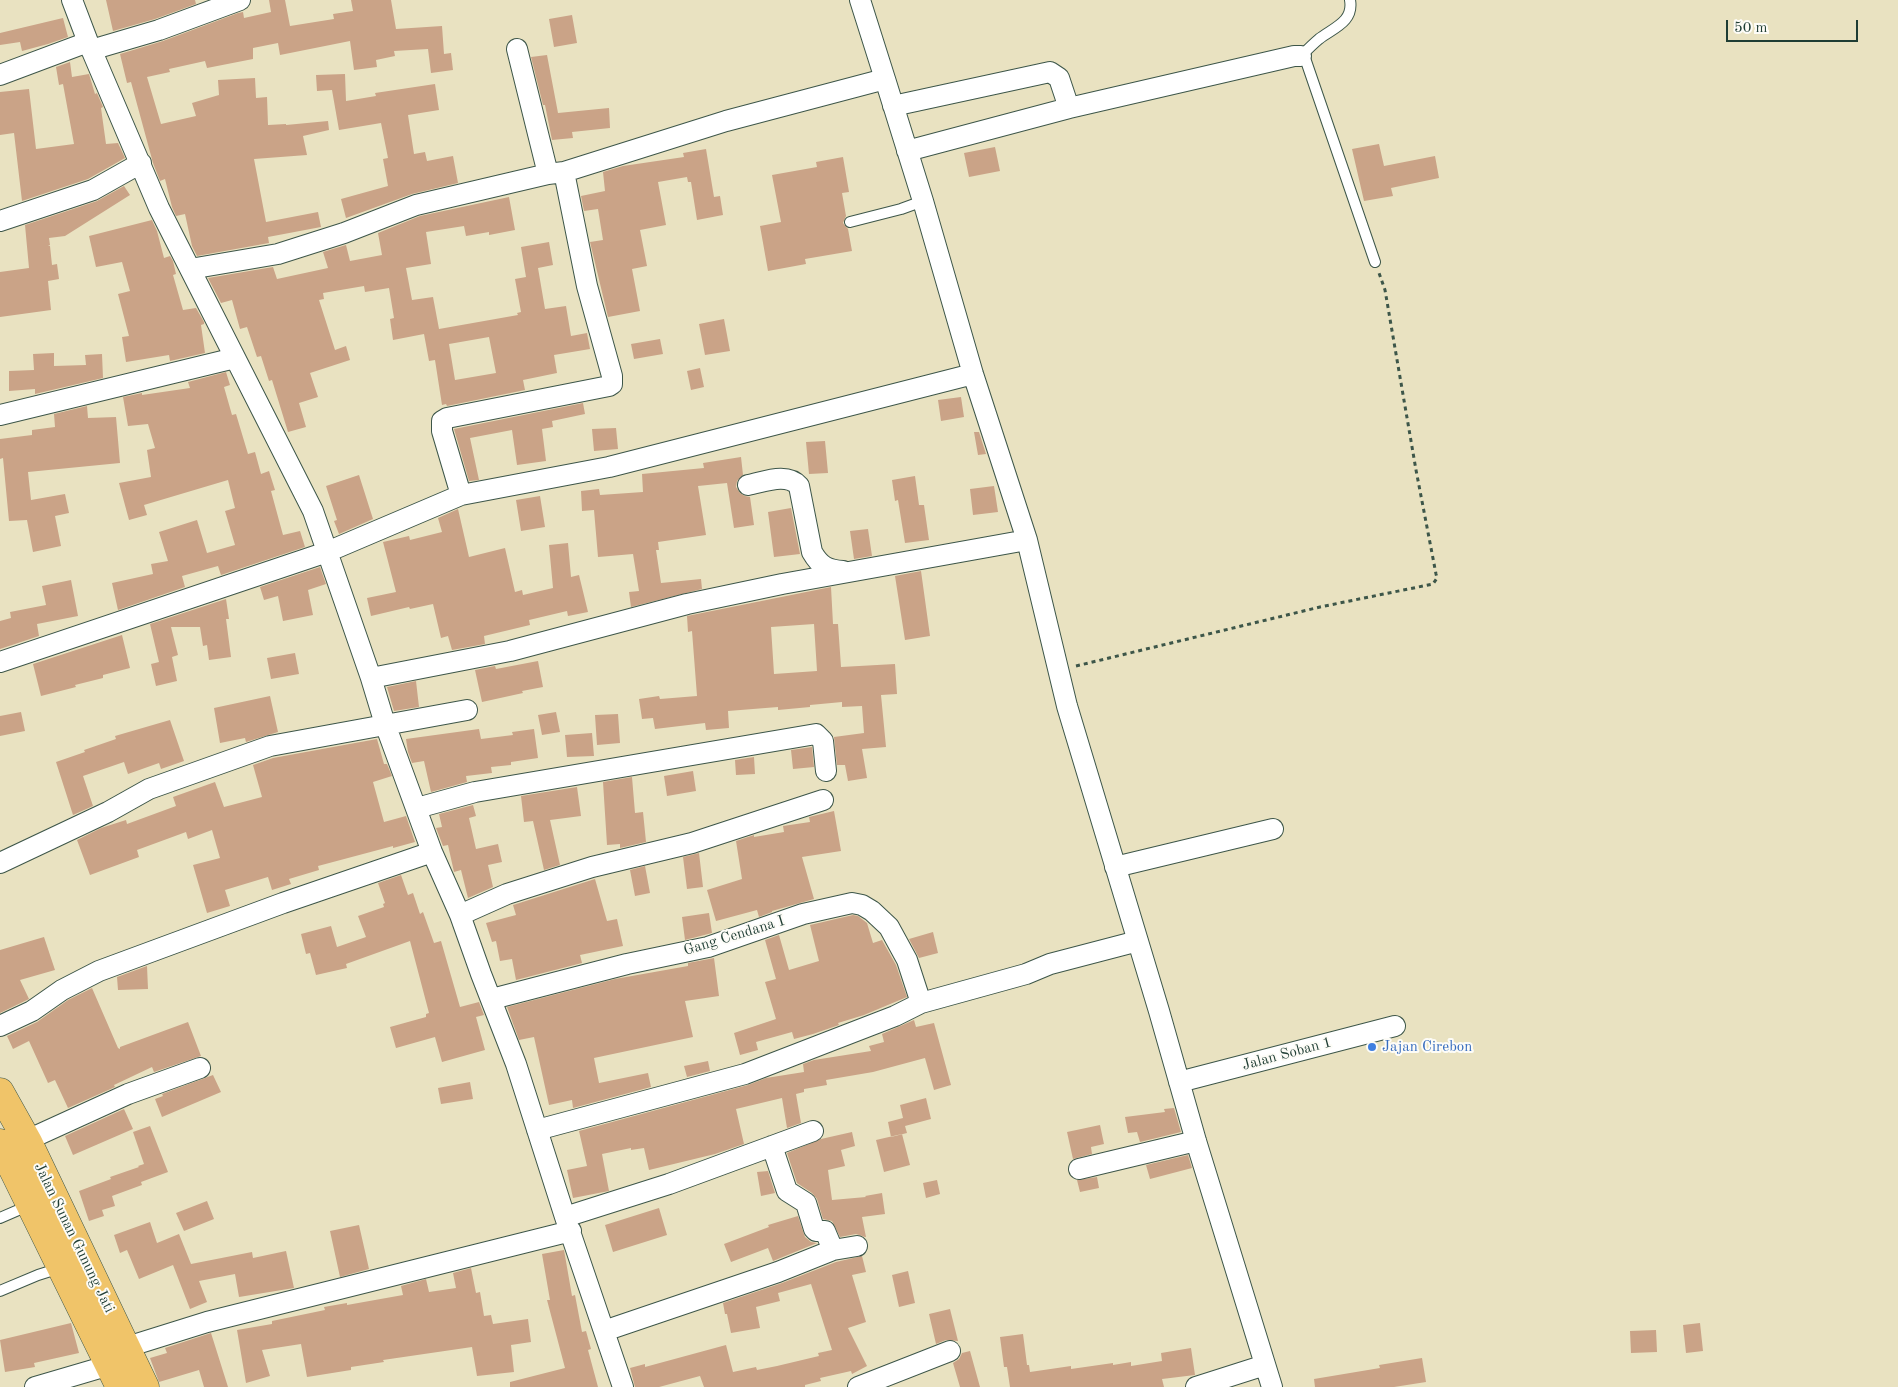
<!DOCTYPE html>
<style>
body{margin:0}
#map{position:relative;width:1898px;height:1387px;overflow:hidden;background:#e9e2c1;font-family:"Old Standard TT",serif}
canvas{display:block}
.scale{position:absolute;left:1726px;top:20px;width:132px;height:22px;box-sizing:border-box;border:2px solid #1f3d34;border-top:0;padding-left:6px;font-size:15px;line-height:18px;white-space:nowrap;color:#1f3d34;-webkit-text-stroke:4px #fdfcf7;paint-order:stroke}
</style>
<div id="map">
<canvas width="1898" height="1387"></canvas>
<div class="scale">50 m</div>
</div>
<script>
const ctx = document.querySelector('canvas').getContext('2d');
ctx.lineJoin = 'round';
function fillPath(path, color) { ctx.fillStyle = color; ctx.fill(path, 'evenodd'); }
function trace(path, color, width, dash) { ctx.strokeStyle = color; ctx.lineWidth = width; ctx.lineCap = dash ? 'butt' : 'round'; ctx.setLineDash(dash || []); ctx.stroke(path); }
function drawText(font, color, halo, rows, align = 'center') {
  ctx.font = font + ' "Old Standard TT",serif'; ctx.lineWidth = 4; ctx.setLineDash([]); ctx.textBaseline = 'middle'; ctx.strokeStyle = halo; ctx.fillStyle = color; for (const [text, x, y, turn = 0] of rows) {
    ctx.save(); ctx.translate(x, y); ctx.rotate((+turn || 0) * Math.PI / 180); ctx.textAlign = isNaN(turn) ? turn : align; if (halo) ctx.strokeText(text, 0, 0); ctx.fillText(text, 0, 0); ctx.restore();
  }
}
const building = new Path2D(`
 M106,0H195L196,4L155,19L113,31Z
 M269,0H285L290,26L334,19L333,14L353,11L351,0H391L396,29L442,26L444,54L451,53L453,70L431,73L428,49L394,51L395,56L376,60L377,67L354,70L350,41L280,55L278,43L253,48V59L207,68L205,61L169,69L170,72L147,77L161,124L196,116L192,103L219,95L218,80L255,78L256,98L267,97L268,125L286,124V125L328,121L329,130L303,136L307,155L254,159L266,222L318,212L321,227L268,237L269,243L197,256L192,246L185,214L176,216L172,207L165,179L160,181L153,163L131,82L127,83L120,54L163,41L238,13L243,12L244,18L271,12Z
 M572,15L577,43L554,47L549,19Z
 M63,18L68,37L48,44L22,51L20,42L0,45V33Z
 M547,55L558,113L609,108L610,128L572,132L573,138L552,140L545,105H543L531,57Z
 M70,62L72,77L89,74L95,94L97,93L103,107L101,108L106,144L118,143L125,158L88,179L22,201L14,133L0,135V92L29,89L36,149L74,144L63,84L59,85L56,67Z
 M345,74L346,101L376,96L375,93L435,84L439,110L408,115L414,154L425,152L427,161L453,156L458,183L412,194L346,218L341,199L388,186L383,159L388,158L381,123L339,130L332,90L317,91L316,75Z
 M1379,144L1384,166L1435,156L1439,178L1391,188L1393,196L1364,201L1352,149Z
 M995,147L1000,171L969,177L964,153Z
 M706,149L714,197L720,196L723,215L697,220L691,182H688L687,177L658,182L666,225L640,230L647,266L632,269L640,311L608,317L590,242L603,240L598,209L584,211L581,196L605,191L603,172L623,166L684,157L683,153Z
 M843,157L849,192L842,193L846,216L843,223L848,229L852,251L805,259L806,264L768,271L760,226L781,222L772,175L817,167L816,162Z
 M124,186L130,195L65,236L49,238L50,245L48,246H50L52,265L57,264L59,279L48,281L51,310L0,317V272L29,268L25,225L97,201Z
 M509,197L515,230L489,235V232L466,236L464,226L426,232L431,264L406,268L412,300L433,297L439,329L518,315L517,313L521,312L515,279L526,277L521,247L549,242L553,265L538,268L545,309L566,306L571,336L587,333L590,349L554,355L557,373L523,380L525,390L447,406L446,404L442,405L435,360L429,361L424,334L393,340L390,319L394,318L389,288L365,292L364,286L323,293L324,299L319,300L335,350L346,346L350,360L310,373L318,397L299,403L306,427L288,432L272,380L269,381L261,356L257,357L247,327L240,329L232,300L221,303L208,278L273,267L277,279L328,268L323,252L346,245L350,261L382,255L378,233L420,216ZM489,337L496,373L455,380L449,344Z
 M152,220L157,231L164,258L170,256L173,261L176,274L173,275L183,310L196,308L204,322V324L201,325L205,353L170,361L169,355L126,362L122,337L129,336L118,294L130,291L122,262L96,267L89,236Z
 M724,319L730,351L705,355L699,324Z
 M660,339L663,354L634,359L631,344Z
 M54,353V366L86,365L85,355L102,354L103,378L35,394V389L9,391V371L34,370L33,354Z
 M700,368L704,387L691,390L687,371Z
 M226,372L230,385L224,387L232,415L236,414L248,454L255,452L261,474L269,471L275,490L271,491L283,535L300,531L305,547L221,575L218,566L182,576L185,587L118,610L112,583L153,574L151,564L168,561L159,532L197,520L207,553L235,545L225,511L235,508L228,480L144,505L147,515L129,520L119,483L151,477L147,450L155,448L148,424L128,426L123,397L142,393V395L190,388L188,382Z
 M961,397L964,417L941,421L938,400Z
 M583,403L585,414L552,421L553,427L542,429L546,461L517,465L512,430L470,438L479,480L469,481L454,429Z
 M87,406L88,418L116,417L120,463L28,472L31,500L65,494L69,513L55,516L61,546L33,552L27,520L9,521L3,458L0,459V439L32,435V430L55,427L54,414Z
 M616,428L618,449L594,451L592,429Z
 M974,432H979L986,454L978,455Z
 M825,441L828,473L809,474L806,442Z
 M741,457L743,475L737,481L736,487L740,493L745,496L750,497L754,525L734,528L727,483L698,486L706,535L658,542L659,550H656L661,583L701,579L702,589L631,607L629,592L639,591L633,554L598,557L594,510L582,511L581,491L599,489L600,495L643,492L642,474L704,468L703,463Z
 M359,475L373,519L339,534L334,521L337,520L326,486Z
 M915,476L919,505H924L929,540L905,543L898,500L895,501L892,480Z
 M994,486L998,512L973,515L970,489Z
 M540,496L545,527L521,531L516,500Z
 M791,508L800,554L774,557L768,512Z
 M458,509L469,557L505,548L515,592L522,590L523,595L553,588L549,545L568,543L571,577L579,575L588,612L568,616L567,611L529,620L530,625L484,636L485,644L452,650L448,636L441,638L433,604L410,609L409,607L371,616L367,598L396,592L383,542L409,536L410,540L442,532L438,518Z
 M868,529L872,556L854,559L850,531Z
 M320,567L326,584L308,590L313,615L283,621L278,596L264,600L260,587Z
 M921,571L930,636L905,640L895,576Z
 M71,580L78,616L37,624L39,636L0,649V621L11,618L10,612L46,605L42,586Z
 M831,587L833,624H838L841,667L895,664L897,694L881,695L886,747L862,749L867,778L848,781L845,765H837L834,737L864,733L862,706L842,707V702L810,705V707L778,710V707L728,711L729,728L706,730L705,723L655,729L653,718L642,719L639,699L659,696L660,699L697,696L692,631L688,632L687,616ZM814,624L817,671L774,674L771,627Z
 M226,599L229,619H226L231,657L209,660L207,645L203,646L200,627H171L178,655L172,657L177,681L156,686L151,664L159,662L150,624Z
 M122,635L130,668L103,675V678L75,685L76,687L41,696L33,664Z
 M295,653L299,674L271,679L267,658Z
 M538,661L543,687L522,691L523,693L482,702L475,670L495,666L496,669Z
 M416,681L419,707L394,711L387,687Z
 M270,696L278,732L246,742L245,738L220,743L214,708Z
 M21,712L25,731L0,736V716Z
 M556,712L560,732L542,735L538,715Z
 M618,714L620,743L597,745L595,715Z
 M170,720L184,761L161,769L159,763L128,774L124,762L83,776L93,806L73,815L56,762L85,752L84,750L116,739L115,736Z
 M479,729L481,739L513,735L512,732L534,729L538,758L511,762V765L491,767L492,773L466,776L467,782L431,792L424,761L412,763L408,752L406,739Z
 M592,733L594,756L567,757L565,735Z
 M377,739L384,764H387L392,776L373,782L384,822L406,816L415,842L393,848V846L318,866L319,870L289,879L291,884L272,890L268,877L225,890L230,906L207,913L193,865L220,858L212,830L188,839L186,832L137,850L139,857L90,875L77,840L101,828L126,820L127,824L176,806L173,797L215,782L224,807L262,797L253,765L273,758Z
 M812,747L814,767L793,769L791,750Z
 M754,757L755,774L736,775L735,760Z
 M693,771L696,791L667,796L664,776Z
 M632,777L635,813L643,812L646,842L620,848V844L607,845L603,782Z
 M577,787L581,816L550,820L560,865L544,870L533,821L524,822L521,796Z
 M473,805L476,816L469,818L476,849L498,844L502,862L488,865L493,887L468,898L461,870L454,872L448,845L443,846L436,828L442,827L439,814Z
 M834,811L841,851L802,857L814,899L772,911V912L759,917L757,910L716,921L707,890L742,879L736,841L754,835V837L784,832L783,826L810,822L809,817Z
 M699,853L703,887L687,889L683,857Z
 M645,866L650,893L635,896L630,870Z
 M401,875L408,895L413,893L420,914L423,912L434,943L441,941L460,1007L479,1002L484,1015L476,1017L485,1050L442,1062L435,1037L396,1048L390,1027L426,1017V1014L429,1013L410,941L346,964L347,968L316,975L310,953L306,954L301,934L331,926L337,947L366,937L358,916L384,907L383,904L385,903L378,883Z
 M595,879L607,921L617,919L623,946L580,955L582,963L516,980L512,959L500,961L496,941L492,942L486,923L516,915L513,905Z
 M709,913L712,933L685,940L682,917Z
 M853,915L858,916L867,923L873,943L882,940L896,965L907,997L864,1015L838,1023L839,1025L813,1034L794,1039L792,1032L756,1042L758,1050L740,1055L734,1033L776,1019L765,982L776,979L765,940L779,935L789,970L819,961L810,925Z
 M933,932L938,953L919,958L909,939Z
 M44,937L55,970L20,980L29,999L0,1013V950Z
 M714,958L719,996L685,1001L693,1037L594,1058L599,1083L648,1073L651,1087L573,1108L572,1100L549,1105L534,1037L519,1040L507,1007L615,979L688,966V963Z
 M147,966L148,989L118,990L117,977Z
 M92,988L118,1048L120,1049V1047L188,1022L201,1056L154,1072L152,1067L114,1085L115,1087L68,1108L55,1080L48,1083L29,1041L13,1049L7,1036L37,1022L68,1000Z
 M914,1020L916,1027L934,1023L951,1085L934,1090L925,1058L873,1072L826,1080L827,1085L804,1089V1092L796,1094L801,1123L787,1128L782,1098L736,1109L744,1144L715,1154L649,1170L644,1148L631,1150V1148L602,1154L609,1191L573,1198L567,1170L587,1166L579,1131L748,1085L766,1078L804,1072L803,1064L814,1060L871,1051L869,1046L884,1042L882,1034Z
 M708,1061L710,1071L687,1077L684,1066Z
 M213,1075L221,1092L162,1117L155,1099L163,1096L162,1094Z
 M470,1082L473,1099L441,1104L438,1088Z
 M926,1098L931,1119L905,1126L907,1133L891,1137L888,1122L903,1118L900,1105Z
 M1174,1108L1181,1132L1140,1142L1137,1132L1128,1133L1125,1117L1165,1112L1164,1109Z
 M124,1109L133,1129L73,1155L65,1136Z
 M1100,1125L1104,1144L1091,1147L1092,1154L1073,1159L1067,1132Z
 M150,1126L168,1172L141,1182L142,1185L112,1196L115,1206L102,1210L104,1216L89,1221L79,1191L111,1179L110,1177L139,1167L138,1166L144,1164L133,1132Z
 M852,1132L855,1146L841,1150L845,1166L828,1170L832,1200L866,1197L865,1196L882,1193L885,1214L862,1217L866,1237H865L856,1234L840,1237L832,1221L823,1219L817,1199L812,1193L797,1183L787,1153L821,1139Z
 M902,1134L910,1165L884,1172L876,1140Z
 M1188,1155L1192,1168L1150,1179L1146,1165Z
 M768,1171L775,1193L761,1196L757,1172Z
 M1097,1177L1099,1188L1080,1192L1077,1180Z
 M937,1180L940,1194L926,1198L923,1183Z
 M207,1201L214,1219L184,1231L176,1213Z
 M659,1208L667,1235L613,1252L605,1225Z
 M798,1216L805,1237L811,1242L817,1243L773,1261L768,1248L731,1262L724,1244L769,1227L768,1225Z
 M150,1222L157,1243L179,1234L191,1264L252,1252L253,1258L286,1251L294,1288L239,1297L235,1274L199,1281L207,1302L190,1309L173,1265L139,1279L127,1250L120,1253L114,1235Z
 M359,1225L369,1269L340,1277L330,1231Z
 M564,1250L572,1296L575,1295L582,1332L586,1331L591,1349L588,1350L598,1387H510V1382L565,1368L547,1300H550L542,1254Z
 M862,1256L866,1272L852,1275L866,1322L848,1328L867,1366L852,1374L851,1371L820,1378L821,1381L805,1385V1387H704L700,1376L659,1387H635L630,1368L645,1364V1367L726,1345L733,1372L756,1367L757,1370L777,1366L819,1356L818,1353L832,1350L811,1284L778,1293L780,1301L756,1307L760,1328L731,1333L727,1314H725L723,1303L782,1283L836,1262Z
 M471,1268L476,1293L480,1292L484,1316L491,1315L493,1324L528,1319L531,1342L511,1345L514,1372L477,1376L472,1347L383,1360L384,1362L351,1367V1370L307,1377L301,1344L262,1350L270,1376L246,1383L237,1330L272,1324V1321L325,1310L324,1307L347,1303V1305L403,1295L401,1286L426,1279L429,1292L456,1288L453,1273Z
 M908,1271L915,1303L899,1307L892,1275Z
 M950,1309L958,1341L946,1340L936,1344L929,1314Z
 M71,1323L79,1353L34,1363L35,1367L5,1372L0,1340Z
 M1700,1323L1703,1351L1686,1353L1683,1325Z
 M1656,1330L1657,1352L1631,1353L1630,1331Z
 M211,1333L228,1387H204L199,1370L159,1382L150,1358L167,1353L165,1348Z
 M1023,1334L1027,1365H1029L1030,1372L1071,1366V1369L1113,1363V1365L1131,1362V1366L1162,1361L1161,1353L1191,1348L1195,1375L1162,1379L1164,1387H1010L1007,1367H1004L1000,1337Z
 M970,1351L980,1387H960L953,1363L959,1359L962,1353Z
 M1422,1358L1426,1382L1394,1387H1315L1314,1379L1380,1368L1379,1365Z`);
const path = new Path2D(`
 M1076,666L1320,607L1433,584L1437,578L1436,574L1416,470L1385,290L1379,273`);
const service = new Path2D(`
 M1350,0C1354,22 1333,28 1319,39C1313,44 1307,50 1301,56L1306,61L1375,262
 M850,222L901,209L923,201
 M0,1218L30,1205
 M0,1291L38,1275L60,1268`);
const minor = new Path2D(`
 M72,0L88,42L159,208L313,511L371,678L385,724L432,852L460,915L481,974L516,1064L565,1217L623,1387
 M860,0L885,79
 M517,49L548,174
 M91,50L159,30L240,0
 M0,75L88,42
 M893,106L1050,72L1059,78L1069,108
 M907,151L1069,108L1294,56H1301
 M0,221L93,190L141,163
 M190,269L278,254L344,233L416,205L548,174L564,172L726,121L885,79L923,201L973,374L1027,540L1067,706L1159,1011L1196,1141L1272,1387
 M0,415L235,358
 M748,485C764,482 787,472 799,486L812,552C820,566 827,570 843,571
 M461,495L609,467L973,374
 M0,662L327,552L461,495L442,431V421L447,418L609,386L612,384V376L587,286L564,172
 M371,678L510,651L687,604L782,584L1027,540
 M417,808L475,792L816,734L823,741L826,771
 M0,863L108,812L149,789L270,746L467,710
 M1115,867L1273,829
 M460,915L507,894L592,867L692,843L823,800
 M492,999L627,964L708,947L803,914L852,903L862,905L872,911L889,927L907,960L921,1003
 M0,1026L32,1011L62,990L99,971L283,903L432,852
 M1179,1082L1395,1026
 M537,1130L745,1074L895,1016L921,1003L1026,974L1050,964L1138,941
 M28,1142L36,1136L128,1094L200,1068
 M772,1146L787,1191L806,1203L814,1229L816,1231H825L833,1250
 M1079,1169L1196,1141
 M565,1217L669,1184L813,1131
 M604,1331L778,1272L833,1250L857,1246
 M127,1347L207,1322L571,1231
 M35,1387L110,1365
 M858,1387L950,1351
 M1196,1387L1265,1365`);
const trunk = new Path2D(`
 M0,1092L28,1142L145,1387
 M0,1143L120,1387`);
const markers = [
 [1372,1047,5,"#3f7fe0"]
];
const streetNames = [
 ["Gang Cendana I",734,936,-17],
 ["Jalan Soban 1",1287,1054,-15],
 ["Jalan Sunan Gunung Jati",74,1238,64]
];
const shopNames = [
 ["Jajan Cirebon",1382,1047]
];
fillPath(building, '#caa387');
trace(service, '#3d5649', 12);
trace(minor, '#3d5649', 22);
trace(trunk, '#3d5649', 29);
trace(path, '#3d5649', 3, [4, 4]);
trace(service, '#fff', 10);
trace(minor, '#fff', 20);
trace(trunk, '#f0c469', 28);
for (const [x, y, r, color] of markers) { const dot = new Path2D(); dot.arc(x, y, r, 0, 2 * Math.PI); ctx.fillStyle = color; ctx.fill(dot); trace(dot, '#fdfcf7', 2); }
drawText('15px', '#1f3d34', '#fdfcf7', streetNames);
drawText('15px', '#366cbe', '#fdfcf7', shopNames, 'left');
</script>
